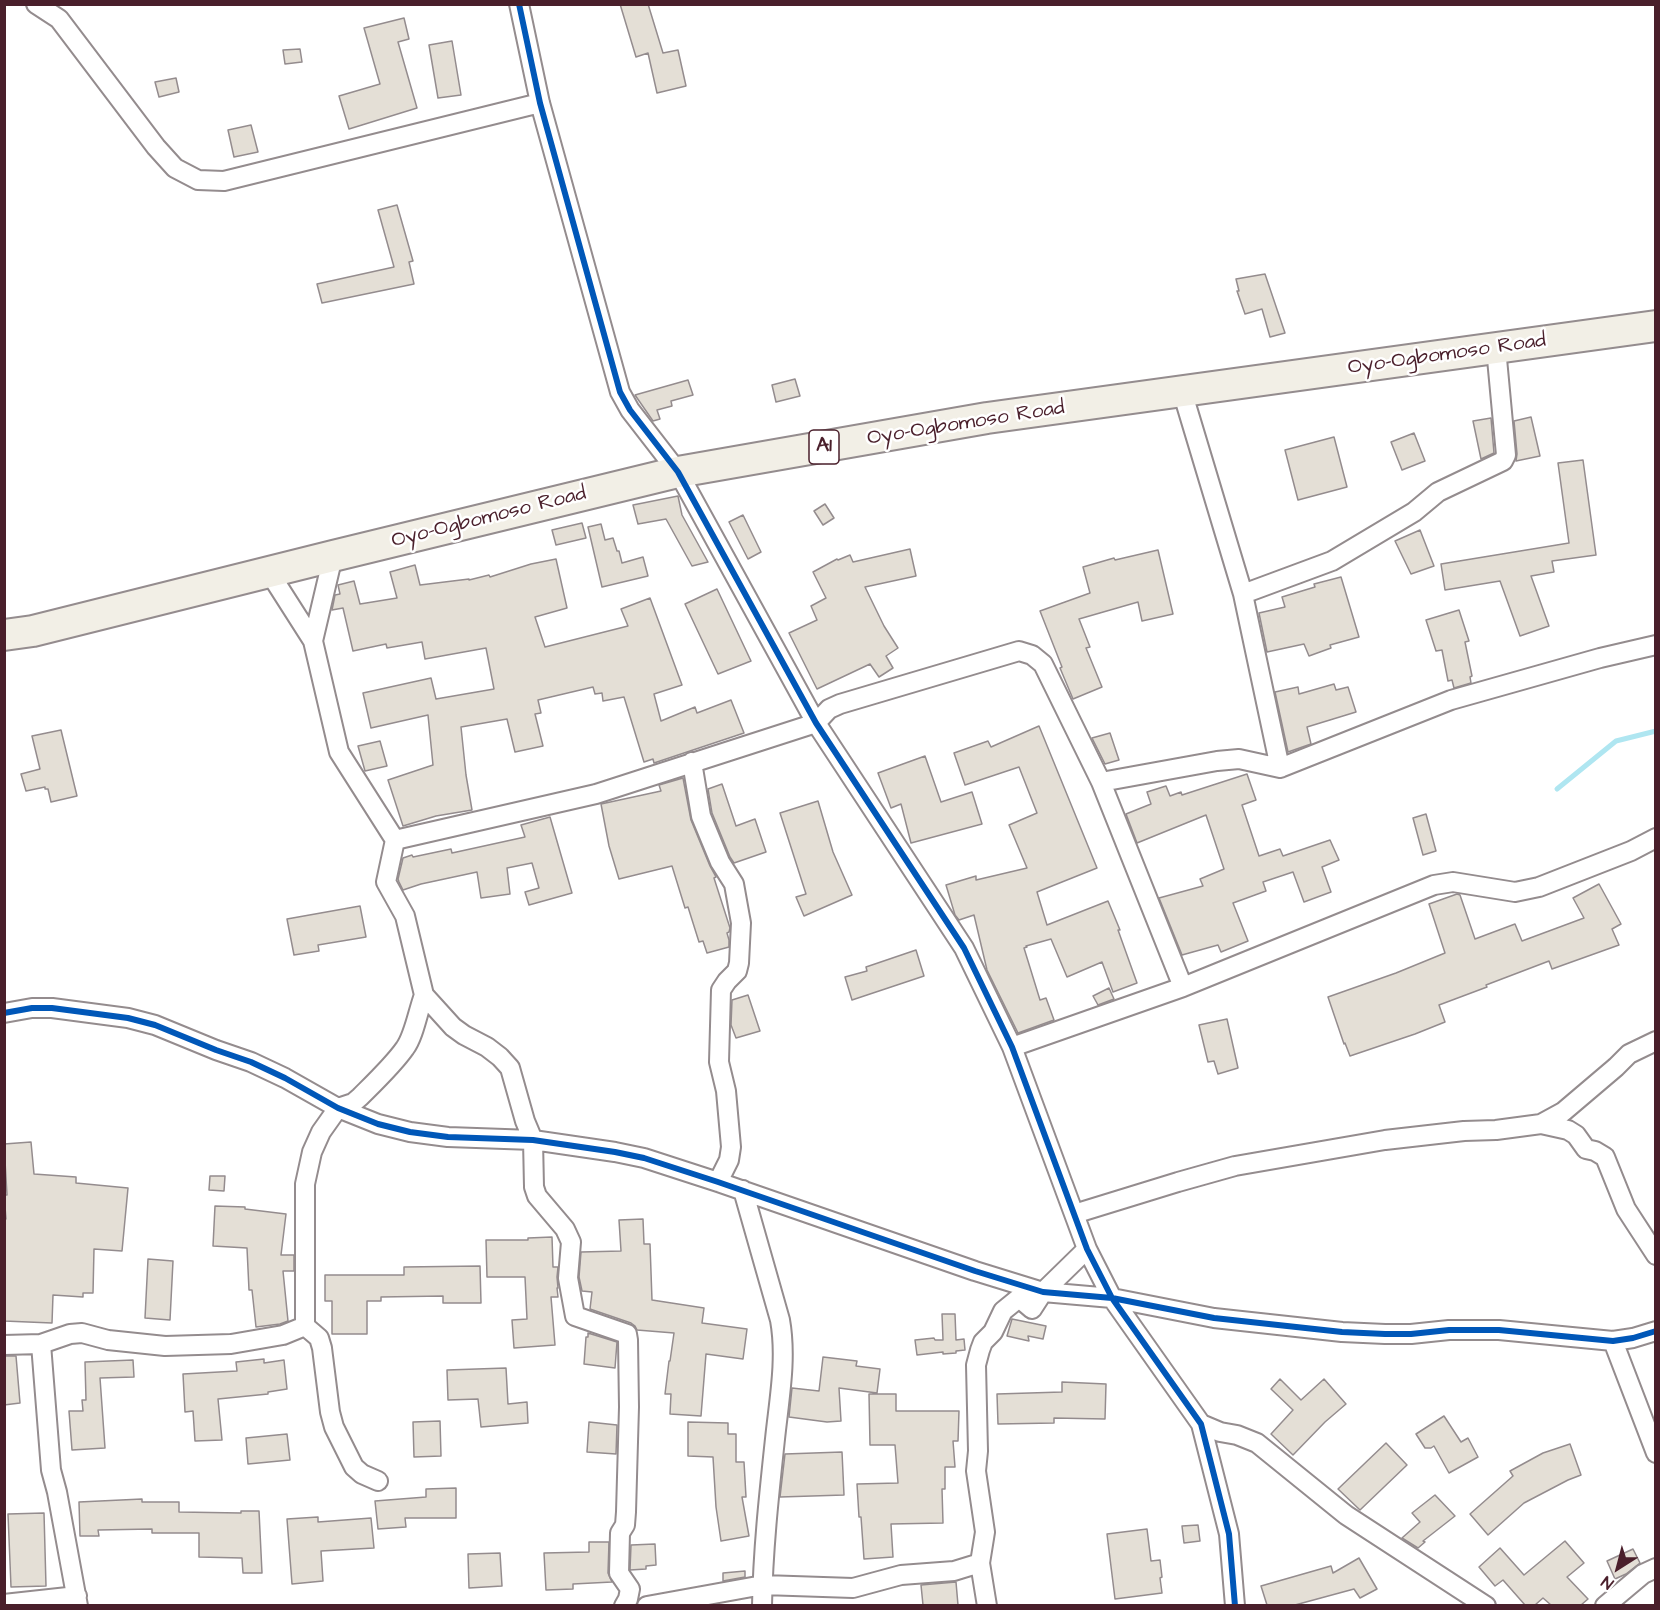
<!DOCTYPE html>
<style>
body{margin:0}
#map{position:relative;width:1660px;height:1610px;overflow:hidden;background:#fff;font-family:"Architects Daughter",sans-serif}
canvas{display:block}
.frame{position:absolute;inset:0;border:6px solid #4a1f2b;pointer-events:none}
.north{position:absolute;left:1588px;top:1538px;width:60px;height:60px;-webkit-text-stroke:4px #fff;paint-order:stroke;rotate:216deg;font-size:16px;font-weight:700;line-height:24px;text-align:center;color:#4a1f2b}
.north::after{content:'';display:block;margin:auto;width:21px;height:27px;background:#4a1f2b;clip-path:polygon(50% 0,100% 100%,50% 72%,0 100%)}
</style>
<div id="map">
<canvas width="1660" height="1610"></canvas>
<div class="frame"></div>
<div class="north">N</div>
</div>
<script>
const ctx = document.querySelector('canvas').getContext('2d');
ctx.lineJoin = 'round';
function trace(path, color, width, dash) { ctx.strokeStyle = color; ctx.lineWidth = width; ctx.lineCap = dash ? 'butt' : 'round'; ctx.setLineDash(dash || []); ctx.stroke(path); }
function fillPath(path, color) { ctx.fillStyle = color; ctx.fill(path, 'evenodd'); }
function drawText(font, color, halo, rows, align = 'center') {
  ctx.font = font + ' "Architects Daughter",sans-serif'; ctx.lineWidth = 5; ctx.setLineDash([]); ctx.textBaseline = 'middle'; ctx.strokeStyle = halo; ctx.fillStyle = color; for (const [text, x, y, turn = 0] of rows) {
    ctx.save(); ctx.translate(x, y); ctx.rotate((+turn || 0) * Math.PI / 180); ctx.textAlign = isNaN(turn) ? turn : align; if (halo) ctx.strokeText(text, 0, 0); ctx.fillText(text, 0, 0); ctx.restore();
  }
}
const stream = new Path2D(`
 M1557,789L1616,741L1656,731`);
const building = new Path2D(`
 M620,4H648L663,53L678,50L686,86L657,93L648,53L636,57Z
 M404,18L409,39L398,42L417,108L349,129L339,96L380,84L364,28Z
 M452,41L461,95L438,98L429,45Z
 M300,49L302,62L285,64L283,50Z
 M176,78L179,92L159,97L155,82Z
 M251,125L258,152L234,157L228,130Z
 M397,205L413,261L409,262L414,284L322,303L317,284L394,267L378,210Z
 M1265,274L1285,333L1270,337L1262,309L1245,314L1237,291H1239L1236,279Z
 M795,379L800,396L776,402L772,385Z
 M688,380L693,395L671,401L672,406L657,410L660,419L653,421L635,395Z
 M1531,417L1540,456L1516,461L1517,454L1514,421Z
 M1491,418L1494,453L1481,459L1473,421Z
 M1414,433L1425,461L1402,470L1391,442Z
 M1334,437L1347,487L1298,500L1285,450Z
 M1583,460L1596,555L1552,561L1554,572L1531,576L1549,626L1520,636L1500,581L1445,590L1441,564L1569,543L1558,463Z
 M678,496L682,515L708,562L692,566L666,519L638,524L633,505Z
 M825,504L834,518L823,525L814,511Z
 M743,515L761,552L748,559L729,522Z
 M582,523L586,538L556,545L552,530Z
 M601,524L605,540L613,538L617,551H619L622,563L643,557L648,576L602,587L588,527Z
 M1420,530L1434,566L1411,574L1395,541Z
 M910,549L916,576L865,587L884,626L898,648L886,656L893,668L879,677L870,664L817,689L789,633L817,620L811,606L826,598L813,572L837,559L838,560L850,555L853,562Z
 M1158,550L1173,614L1142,621L1138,602L1079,619L1090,647L1086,648L1102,687L1073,699L1060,668L1062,667L1040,611L1090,593L1083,567L1114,558L1115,560Z
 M556,559L567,608L535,617L545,647L628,626L621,609L650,598L682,685L654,694L661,721L695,707L697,713L731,700L744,733L654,763L653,759L644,762L624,697L603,701L602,693L595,694L593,687L538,700L541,713L535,714L543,746L515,752L507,719L461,727L466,775L472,810L436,816L403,826L388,780L433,765L428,715L371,728L363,693L431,678L436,699L494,689L486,648L425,659L422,642L387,648L386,644L353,651L343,608L332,610L335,595L340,594L338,585L354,581L360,604L397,598L390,572L415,565L420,585L469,579V580L489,575L490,577L531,564Z
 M1341,577L1359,637L1330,645L1331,648L1309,656L1304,644L1267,652L1259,613L1285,607L1282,597L1315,587L1314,584Z
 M717,589L751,661L718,674L685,604Z
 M1459,610L1469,641L1465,642L1472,676L1470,677L1471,683L1454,688L1452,680L1448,681L1442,650L1436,651L1426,620Z
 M1334,684L1336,690L1348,687L1356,712L1307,727L1311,744L1288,752L1275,692L1298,687L1299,694Z
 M1039,726L1097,868L1037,892L1047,925L1108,901L1120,930H1118L1137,983L1113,992L1102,962L1067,977L1051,939L1026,946L1027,947L1024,948L1040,1000L1046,998L1054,1020L1018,1033L987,970L974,915L959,920L955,915L946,885L976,876V880L1027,868L1009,825L1037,813L1019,767L965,785L954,753L988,741L991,747Z
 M61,730L77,796L51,802L48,789H45V787L26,791L21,774L40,769L32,736Z
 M1110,733L1119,760L1105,764L1092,738Z
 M380,741L387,766L365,771L358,746Z
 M925,756L941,802L972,792L982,824L911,843L901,804L891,808L878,773Z
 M1247,774L1256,800L1242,805L1259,856L1280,849L1283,856L1330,840L1339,860L1322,867L1331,892L1304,902L1293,872L1263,882L1266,891L1233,903L1248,941L1221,952L1218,945L1182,955L1159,898L1203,886L1200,879L1224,869L1206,815L1137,843L1126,814L1151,804L1147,792L1166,786L1170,796L1181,792L1182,795Z
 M683,778L691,820L710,866L716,877L714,878L730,928L729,932L727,933L729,940V947L707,953L703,941L699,942L688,907L685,908L672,866L619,879L609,846L601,804L661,791L659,785Z
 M722,784L736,826L755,819L766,852L734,863L730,857L712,813L708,789Z
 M818,801L833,852L852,895L804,916L796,897L806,894L780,813Z
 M1426,814L1436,851L1423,855L1413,818Z
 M550,817L572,893L529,905L525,892L539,888L532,863L507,868L510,894L481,898L477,872L421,884L403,890L399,882L398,879L403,858L412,855L413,857L451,849L452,853L525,837L521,825Z
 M1599,884L1621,924L1612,929L1619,945L1552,969L1549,961L1486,985L1487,987L1439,1005L1445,1022L1415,1034L1350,1056L1345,1043L1344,1044L1328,997L1396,973L1445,953L1429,904L1457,894L1460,895L1475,939L1515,924L1522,941L1584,918L1573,898Z
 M360,906L366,937L318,945L319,951L294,955L287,919Z
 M916,950L924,976L852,1000L845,977L867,971L866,967Z
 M1109,988L1114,999L1098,1005L1093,996Z
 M748,995L760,1031L736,1038L731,1025L732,1000Z
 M1227,1019L1238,1068L1218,1074L1214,1061L1208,1062L1199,1025Z
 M31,1142L34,1174L76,1177V1183L128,1188L122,1251L94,1249L93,1293H83V1297L53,1295L52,1323L4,1321V1219H6L4,1195H7L4,1144Z
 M210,1176H225L224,1191L209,1190Z
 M215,1206L245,1207V1209L286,1214L281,1255H294V1271H283L288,1321L280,1324L256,1327L252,1290H249L247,1248L213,1246Z
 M643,1219L644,1244H650L652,1300L704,1308L702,1323L747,1329L743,1359L706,1354L701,1416L670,1414L671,1394H665L669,1361H670L674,1333L637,1330L635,1326L631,1323L590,1309L592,1292L582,1291L579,1277L581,1252L621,1251L619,1220Z
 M552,1237L553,1267H558L557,1277L558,1288H557L558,1297H551L555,1345L514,1348L512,1320L527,1319L525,1277H487L486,1240H528V1238Z
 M148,1259L173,1261L170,1320L145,1318Z
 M480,1266L481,1303H443V1296L381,1297V1301H367V1334H332V1301H325V1275H404V1267Z
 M942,1314H955L956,1340L964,1339L965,1350L956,1351V1353L943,1354V1352L917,1355L915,1340L934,1338L935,1340H943Z
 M1012,1319L1046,1326L1043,1339L1028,1336L1029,1341L1007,1336Z
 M588,1333L617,1342L615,1368L584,1364L586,1337H588Z
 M4,1356H16L20,1403L4,1405Z
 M823,1357L857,1361L856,1366L880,1369L877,1393L839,1388L841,1421L827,1422L789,1417L792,1388L819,1391Z
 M264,1359V1363L284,1360L287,1389L268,1392V1394L218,1399L222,1440L195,1441L193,1411L185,1412L183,1374L237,1371L236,1362Z
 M133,1360L134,1377L100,1378L105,1448L72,1450L69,1411H83L82,1400H86L85,1362Z
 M506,1368L508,1404L527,1402L528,1423L481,1427L478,1399L448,1400L447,1370Z
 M1280,1379L1301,1400L1324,1379L1346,1404L1325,1422L1293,1455L1271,1434L1293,1410L1271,1389Z
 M1062,1382L1106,1384L1105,1419L1054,1418V1423L998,1424L997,1394L1062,1392Z
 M869,1394H896V1411H959L958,1441H953L955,1467H945V1489H942L943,1523L891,1524L893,1557L864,1559L861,1517H859L857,1484L898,1483L895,1445H870Z
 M1444,1416L1461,1442L1468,1438L1478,1457L1449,1473L1434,1446L1431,1448H1425L1416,1434Z
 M440,1421L441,1456L414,1457L413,1422Z
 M589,1422L617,1425L616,1454L587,1452Z
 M688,1422L728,1423V1434H736V1462H744L746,1497H742L749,1536L721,1541L716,1507L713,1457L688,1456Z
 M287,1434L290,1460L248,1464L246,1438Z
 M1386,1443L1407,1465L1360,1510L1338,1489Z
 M1570,1444L1581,1475L1568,1480L1524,1503L1488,1535L1470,1514L1513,1476L1510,1471L1543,1453Z
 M842,1452L844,1495L780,1497L785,1454Z
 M456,1488V1518H405L406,1527L378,1529L375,1501L426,1497V1489Z
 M1435,1495L1455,1516L1423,1541L1425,1542L1418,1548L1402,1538L1420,1522L1412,1513Z
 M142,1499V1502H179V1512L241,1513V1511H259L262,1573H243L242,1558L199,1557V1533H152V1529L98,1530L99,1536H80L79,1502Z
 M44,1513L46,1586L11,1587L8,1514Z
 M318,1517V1522L371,1518L374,1548L321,1551L323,1581L292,1584L287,1519Z
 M1198,1525L1200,1541L1184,1543L1182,1526Z
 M1147,1529L1151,1561L1160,1560L1162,1577L1160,1578L1162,1593L1115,1599L1107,1534Z
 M1565,1541L1584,1563L1567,1577L1588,1599L1581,1605H1551L1543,1598L1535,1605H1525L1503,1580L1495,1586L1479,1567L1500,1548L1524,1575Z
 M589,1542H609L608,1573L612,1582L573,1584V1589L546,1590L544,1553L589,1552Z
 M655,1544L656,1565L646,1566V1569L630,1570L631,1545Z
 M1633,1549L1640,1563L1626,1574L1615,1579L1607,1561Z
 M500,1553L502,1586L469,1588L468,1554Z
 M1359,1558L1377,1589L1360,1598L1354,1589L1295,1605H1267L1261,1586L1331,1566L1333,1573Z
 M745,1571V1577L723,1581V1573Z
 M956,1582L958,1605H923L921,1585Z`);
const minor = new Path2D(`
 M36,4L59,19L156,147L175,168L198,180L224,181L540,103
 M519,4L540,103L620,392L630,410L678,472L816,723L964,948L1012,1047L1087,1249L1112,1298L1201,1424L1229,1534L1235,1606
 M1182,391L1243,594L1280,768
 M269,572L313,641L339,752L395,840L386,882L405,916L424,995L453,1027L464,1035L487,1047L500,1057L510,1068L525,1121L533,1140L534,1187L537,1196L565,1229L571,1242L568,1278L575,1316L627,1334L628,1340L629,1407L626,1512L625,1525L620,1533L619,1573L630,1589L628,1599L624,1606
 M1243,594L1332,561L1414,512L1438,492L1503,461L1506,455L1496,348
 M313,641L333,556
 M692,762L701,816L720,862L734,884L741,923L739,963L737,971L727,981L721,990L719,1062L726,1091L731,1147L729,1160L718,1182
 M1101,782L1217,761L1239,759L1280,768L1451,700L1600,658L1656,645
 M395,840L596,794L816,723L829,709L840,704L1019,651L1032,655L1043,664L1101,782L1183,987
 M4,1013L32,1008H52L128,1018L155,1025L216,1050L251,1062L285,1078L338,1108L378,1124L410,1132L448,1137L533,1140L615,1152L644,1158L718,1182L975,1271L1043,1292L1112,1298L1214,1318L1342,1332L1385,1334H1411L1449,1330H1499L1613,1341L1633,1338L1656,1331
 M1012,1047L1183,987L1434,885L1453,882L1515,892L1539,887L1631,851L1656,838
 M1541,1124L1568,1130L1576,1135L1586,1149L1595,1151L1605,1157L1626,1209L1656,1255
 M743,1190L780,1320C787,1359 779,1400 775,1439C769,1495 763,1550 762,1606
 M1074,1214L1178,1182L1235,1166L1385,1140L1464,1131L1496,1130L1541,1124L1563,1112L1616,1067L1629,1054L1656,1041
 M305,1326L319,1338L322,1348L330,1412L334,1427L354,1467L362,1474L378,1481
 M1613,1341L1656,1453
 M41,1344L51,1470L57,1492L78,1606
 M4,1345L41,1344L70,1334L82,1333L108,1340L165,1346L231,1344L283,1335L305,1326V1184L312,1152L321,1132L338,1108L353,1103L360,1097C374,1083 394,1064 405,1048C414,1036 418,1011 424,995
 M1201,1424L1220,1432L1237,1435L1257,1443L1346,1515L1486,1606
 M4,1604L77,1596
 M647,1606L763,1585L853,1588L901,1575L954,1571L980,1563
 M987,1606L980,1563L985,1532L976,1471L978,1451L976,1365L980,1350L983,1342L993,1332L1003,1311L1019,1298L1032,1309L1043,1292L1087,1249
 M1605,1606L1643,1574L1656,1568`);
const trunk = new Path2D(`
 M4,635L33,631L333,556L678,472L987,418L1656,326`);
const cycleway = new Path2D(`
 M519,4L540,103L620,392L630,410L678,472L816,723L964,948L1012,1047L1087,1249L1112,1298L1201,1424L1229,1534L1235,1606
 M4,1013L32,1008H52L128,1018L155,1025L216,1050L251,1062L285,1078L338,1108L378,1124L410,1132L448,1137L533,1140L615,1152L644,1158L718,1182L975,1271L1043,1292L1112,1298L1214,1318L1342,1332L1385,1334H1411L1449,1330H1499L1613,1341L1633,1338L1656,1331`);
const shields = [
 [824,447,30]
];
const shieldNames = [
 ["A1",824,447]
];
const streetNames = [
 ["Oyo-Ogbomoso Road",1447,355,-8],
 ["Oyo-Ogbomoso Road",966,424,-9],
 ["Oyo-Ogbomoso Road",489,518,-14]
];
trace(stream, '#afe6f1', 5);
fillPath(building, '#e4dfd6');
trace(building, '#948c8e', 1.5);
trace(minor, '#948c8e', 22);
trace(trunk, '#948c8e', 34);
trace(minor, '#fff', 18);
trace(trunk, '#f2efe6', 30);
trace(cycleway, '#0057b8', 6);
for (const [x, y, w] of shields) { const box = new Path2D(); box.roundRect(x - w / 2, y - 17, w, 34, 4.5); ctx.fillStyle = '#fff'; ctx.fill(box); trace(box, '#4a1f2b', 1.5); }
drawText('bold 20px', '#4a1f2b', null, shieldNames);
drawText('21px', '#4a1f2b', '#fff', streetNames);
</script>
